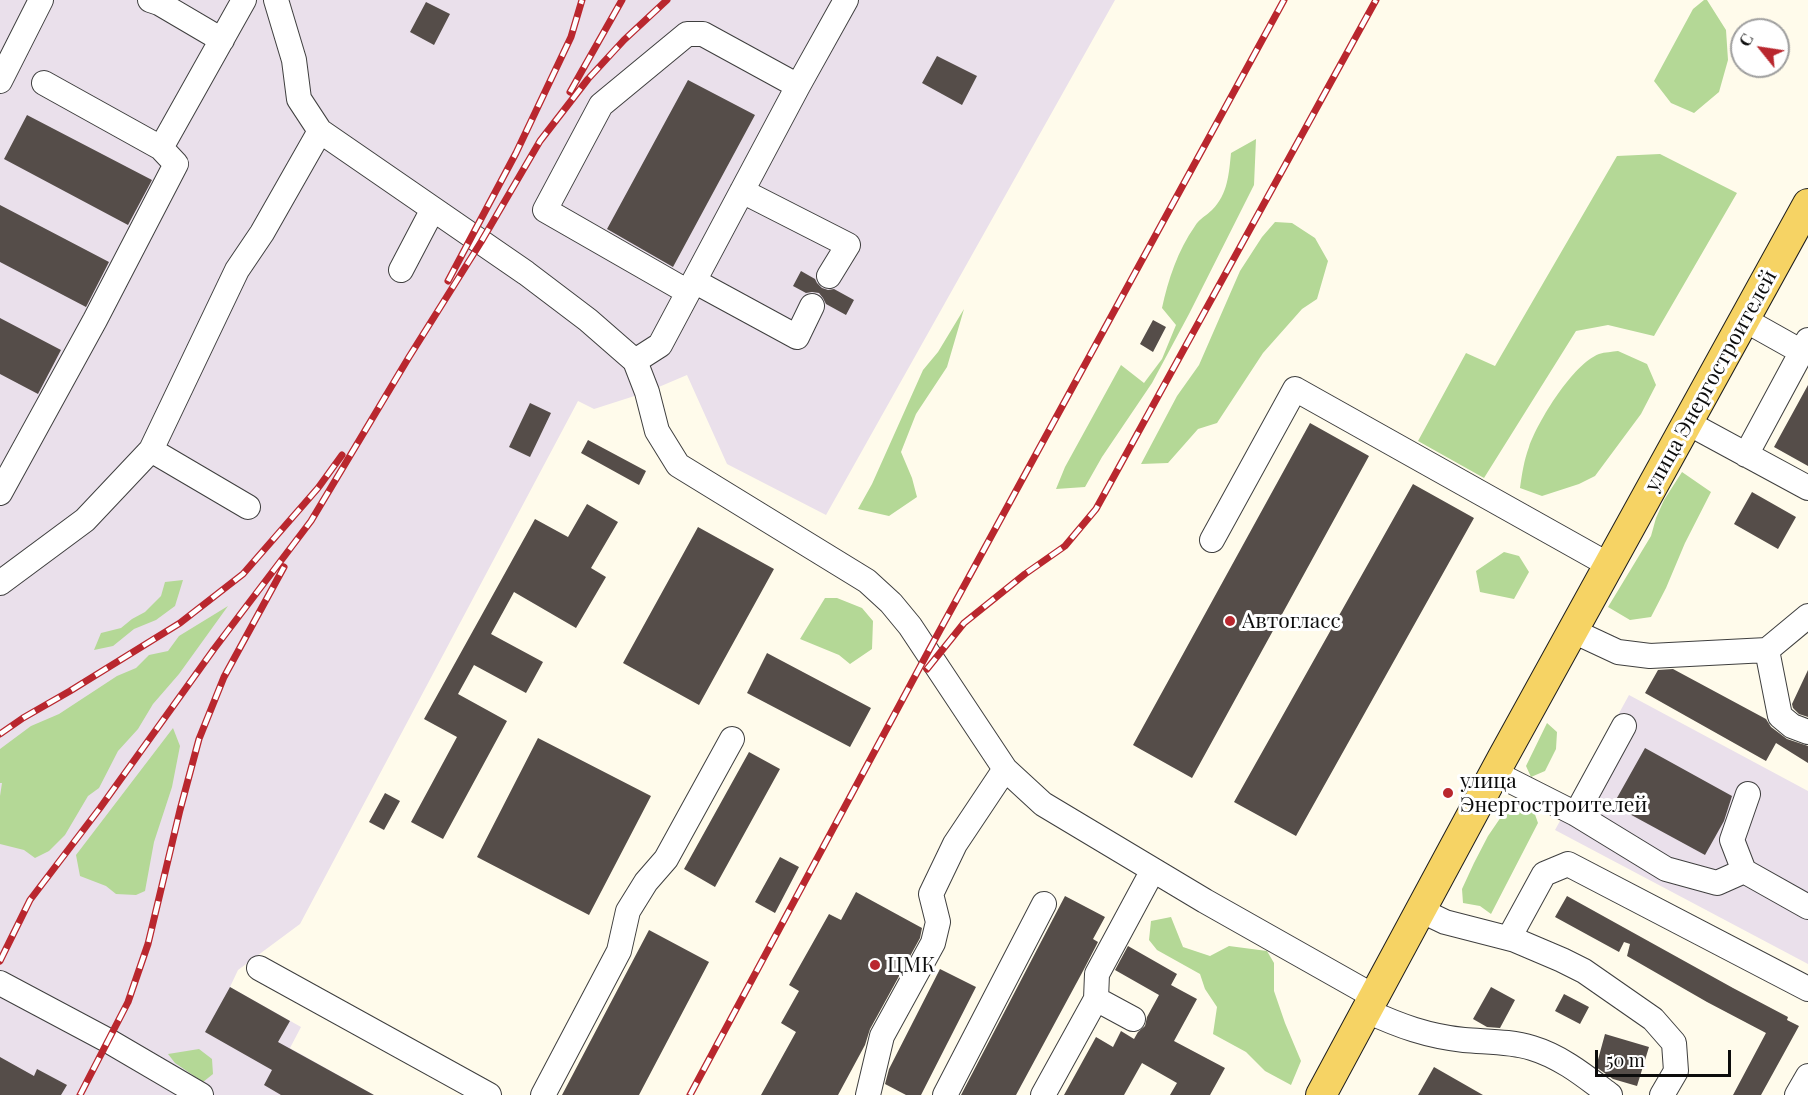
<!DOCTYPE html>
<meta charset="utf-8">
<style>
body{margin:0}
#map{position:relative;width:1808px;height:1095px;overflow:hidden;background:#fffbeb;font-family:"Playfair Display",serif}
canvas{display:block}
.north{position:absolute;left:1730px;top:18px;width:60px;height:60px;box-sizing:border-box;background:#fff;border:2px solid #9e9e9e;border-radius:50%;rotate:300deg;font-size:16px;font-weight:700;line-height:24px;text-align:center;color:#0c0c0c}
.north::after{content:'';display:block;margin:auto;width:21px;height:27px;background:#b9272e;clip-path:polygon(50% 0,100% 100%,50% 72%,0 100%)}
.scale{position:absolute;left:1595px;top:1050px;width:136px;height:27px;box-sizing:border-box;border:3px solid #0c0c0c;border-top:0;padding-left:8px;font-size:18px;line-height:21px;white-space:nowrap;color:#0c0c0c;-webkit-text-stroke:4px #fff;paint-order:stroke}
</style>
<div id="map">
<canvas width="1808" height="1095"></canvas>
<div class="north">С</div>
<div class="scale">50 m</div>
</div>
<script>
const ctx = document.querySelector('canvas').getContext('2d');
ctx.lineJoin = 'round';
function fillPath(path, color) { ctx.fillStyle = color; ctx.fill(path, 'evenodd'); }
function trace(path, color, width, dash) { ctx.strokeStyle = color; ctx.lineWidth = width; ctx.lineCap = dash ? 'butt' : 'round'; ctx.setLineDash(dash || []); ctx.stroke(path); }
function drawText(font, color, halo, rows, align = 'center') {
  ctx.font = font + ' "Playfair Display",serif'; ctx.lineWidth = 6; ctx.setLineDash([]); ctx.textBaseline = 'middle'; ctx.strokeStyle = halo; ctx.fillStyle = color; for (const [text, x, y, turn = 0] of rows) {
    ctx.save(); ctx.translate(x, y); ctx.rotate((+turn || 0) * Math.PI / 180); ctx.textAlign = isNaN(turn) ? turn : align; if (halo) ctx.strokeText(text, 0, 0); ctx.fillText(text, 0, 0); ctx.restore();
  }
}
const industrial = new Path2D(`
 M0,0H1115L826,515L727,464L687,375L647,392L594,409L578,401L300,924L238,970L230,987L301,1027L290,1048L374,1095H0Z
 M1629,695L1808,791V964L1555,830Z`);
const forest = new Path2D(`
 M1704,0H1707L1726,30L1728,60L1719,92L1694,113L1671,103L1654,81L1693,9Z
 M1256,139L1254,185L1189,314L1152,383L1102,457L1085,487L1056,489L1065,467L1121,365L1144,383L1162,359L1176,325L1162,308C1168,280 1178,250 1195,226C1199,219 1207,215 1212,210C1228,194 1229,173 1231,153Z
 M1660,154L1737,193L1654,336L1608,325L1576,331L1484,478L1418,441L1466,353L1495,366L1617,156Z
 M1275,222L1292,223L1315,238L1328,261L1317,299L1302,309L1263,353L1217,423L1198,429L1168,463L1141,464L1177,396L1199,365L1240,271L1262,237Z
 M964,309L947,367L916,414L901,452L912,478L917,497L889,516L858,509L872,484L923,370L938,352Z
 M1618,351L1647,364L1656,385L1641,414L1595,476L1579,484L1542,496L1520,488C1522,474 1524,460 1529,447C1538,421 1573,364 1599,354C1605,352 1612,352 1618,351Z
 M1682,472L1711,492L1685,543L1666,588L1651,617L1630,620L1608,607L1651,536L1656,518L1664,500Z
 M1504,552L1519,556L1529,572L1514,599L1480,592L1476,571Z
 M183,580L175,606L156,620L134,629L113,646L94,650L101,633L121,628L132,619L145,612L161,596L165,582Z
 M825,598H837L862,608L873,621L872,649L850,664L839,655L800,639Z
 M228,606L179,674L153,704L138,729L118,751L99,788L88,796L65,835L49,851L35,858L24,850L0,844V796L2,783H0V749L31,726L59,714L117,676L136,668L149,655L168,651L179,636Z
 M1547,723L1557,732L1556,749L1545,771L1531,777L1526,766Z
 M173,728L180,746L172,787L154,842L145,891L136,895L116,894L106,886L80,876L76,855Z
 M1511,805L1532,806L1538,823L1491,914L1480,906L1463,903L1462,889L1474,863L1488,836L1503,814Z
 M1171,917L1183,947L1210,956L1229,946L1267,951L1274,963V991L1285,1023L1301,1061L1291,1085L1265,1071L1246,1052L1213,1034L1217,1007L1205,989L1200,974L1157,950L1149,940L1151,921Z
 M199,1049L212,1059L213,1074L203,1082L175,1063L168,1054Z`);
const building = new Path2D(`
 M426,2L450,14L434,45L410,32Z
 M937,56L977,76L962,105L922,83Z
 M688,80L755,115L673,267L607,229Z
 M27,115L152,180L128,225L4,159Z
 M0,205L109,262L86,307L0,262Z
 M801,271L815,279L817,283L822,288L828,290L834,289L854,300L846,315L826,304L823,298L819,293L812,292L806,293L793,286Z
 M0,318L61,350L38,394L0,374Z
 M1153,320L1166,327L1153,352L1140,344Z
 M1808,385V466L1774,447Z
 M530,403L551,413L530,457L509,447Z
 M1310,423L1369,456L1192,778L1133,745Z
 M588,440L646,471L639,485L581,453Z
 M1413,484L1474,518L1296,836L1234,802Z
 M1752,492L1796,517L1778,549L1734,524Z
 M587,504L618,522L591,568L606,577L576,628L514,592L491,634L543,662L526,693L474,665L458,694L507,721L443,839L411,822L457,737L424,719L535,519L568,537Z
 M698,527L774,569L699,705L623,663Z
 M767,653L871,708L850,747L747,693Z
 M1673,669L1766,719L1771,727L1787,739L1808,746V763L1776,743L1766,761L1645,693L1658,670Z
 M1808,670V717L1799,714L1793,708L1792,704Z
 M538,738L651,796L589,915L477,857Z
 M1645,748L1732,796L1724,821L1705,855L1613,805Z
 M749,752L780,769L715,887L684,869Z
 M385,793L400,801L384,830L369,822Z
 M780,857L799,867L775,913L755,902Z
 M856,892L922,928L920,938L870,1029L865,1045L838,1095H761L796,1032L781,1023L799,991L789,985L829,914L841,920Z
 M1065,896L1105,917L1093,939L1098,942L1083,971L1016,1095H961Z
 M1567,896L1733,988L1788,1017L1787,1020L1799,1026L1761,1095H1733L1766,1033L1707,1002L1627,956L1630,944L1624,942L1619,952L1555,917Z
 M649,930L709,962L639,1095H562Z
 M1128,946L1177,974L1171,985L1197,999L1174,1041L1225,1068L1210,1095H1170L1177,1083L1142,1063L1124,1095H1064L1096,1037L1113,1047L1121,1031L1134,1039L1138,1032L1145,1026L1147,1017L1159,995L1115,970Z
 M940,969L976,987L921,1095H906L885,1084L889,1069Z
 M230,987L290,1021L278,1042L374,1095H281L264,1085L272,1070L205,1032Z
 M1491,987L1515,1000L1500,1028L1487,1027L1473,1019Z
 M1564,994L1589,1007L1580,1024L1555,1011Z
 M1605,1034L1649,1047L1637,1086L1613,1079L1596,1067Z
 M0,1057L34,1076L37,1069L67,1085L61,1095H0Z
 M1434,1067L1483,1095H1418Z`);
const minor = new Path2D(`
 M150,0L159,3L222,40
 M276,0L294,60L299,99L320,131L526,273L588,320L635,361L647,392L657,431L678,465L867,581L891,603L910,626L1005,769L1043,804L1205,901L1375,997
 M0,81L41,0
 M44,83L161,148L244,0
 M742,191L848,245L829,276
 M401,270L433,209
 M694,281L797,337L812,306
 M688,292L545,210L601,105L687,34H703L798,86
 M1745,320L1802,352
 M635,361L660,345L798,86L846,0
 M1688,423L1808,488
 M151,450L248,507
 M1746,455L1808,340
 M0,493L95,320L176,164L161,148
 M1212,540L1295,389L1609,565
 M0,583L85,520L151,450L237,270L262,233L320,131
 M1573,631L1618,652L1650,656L1767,650L1808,616
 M1767,650L1780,716L1792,726L1808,732
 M1495,773L1576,814L1666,869L1717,883L1744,871L1808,907
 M1576,814L1624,726
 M1744,871L1732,840L1748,794
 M1422,911L1445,922L1515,940L1562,960L1584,971L1653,1019L1674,1043L1676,1071L1662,1095
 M1509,938L1544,874L1568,864L1808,989
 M259,968L489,1095
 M0,983L107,1040L201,1095
 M1096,999L1133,1019
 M1367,1011C1400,1026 1427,1036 1464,1040C1486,1042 1510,1041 1532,1048C1562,1057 1586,1077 1610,1095
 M543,1095L619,951L628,911L646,882L666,859L732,739
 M868,1095L882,1036L933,943L938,922L931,894L955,844L1005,769
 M945,1095L1044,904
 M1043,1095L1096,999L1097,974L1153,870
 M1797,1095L1808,1076`);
const major = new Path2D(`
 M1321,1095L1502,759L1808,204`);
const rail = new Path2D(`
 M570,92L622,0
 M448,281L516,153L571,37L582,0
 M927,669L964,623L1025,574L1065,546L1096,509L1376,0
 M0,734L23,718L70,691L180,623L243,574L318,488L342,455
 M0,961L30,900L100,808L214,649L311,521L409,357L481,242L540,141L588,79L624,40L667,0
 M80,1095L128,1002L148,944L180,810L199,739L224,677L284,567
 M690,1095L928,652L1284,0`);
const markers = [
 [1230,621,6,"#b9272e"],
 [1448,793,6,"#b9272e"],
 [875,965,6,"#b9272e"]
];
const streetNames = [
 ["улица Энергостроителей",1711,381,-61]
];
const poiNames = [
 ["Автогласс",1242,621],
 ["улица",1460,781],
 ["Энергостроителей",1460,805],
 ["ЦМК",887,965]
];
fillPath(industrial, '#eae0eb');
fillPath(forest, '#b4d896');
fillPath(building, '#554d49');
trace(minor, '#3f3f3f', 26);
trace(major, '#1d1d1d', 32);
trace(minor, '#fff', 24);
trace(major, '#f6d364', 30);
trace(rail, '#b9272e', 7);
trace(rail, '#fff', 4.5, [14]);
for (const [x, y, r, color] of markers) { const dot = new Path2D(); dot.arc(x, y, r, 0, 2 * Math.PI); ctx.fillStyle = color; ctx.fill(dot); trace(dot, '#fff', 2); }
drawText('21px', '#0c0c0c', '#fff', streetNames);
drawText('21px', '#0c0c0c', '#fff', poiNames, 'left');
</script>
